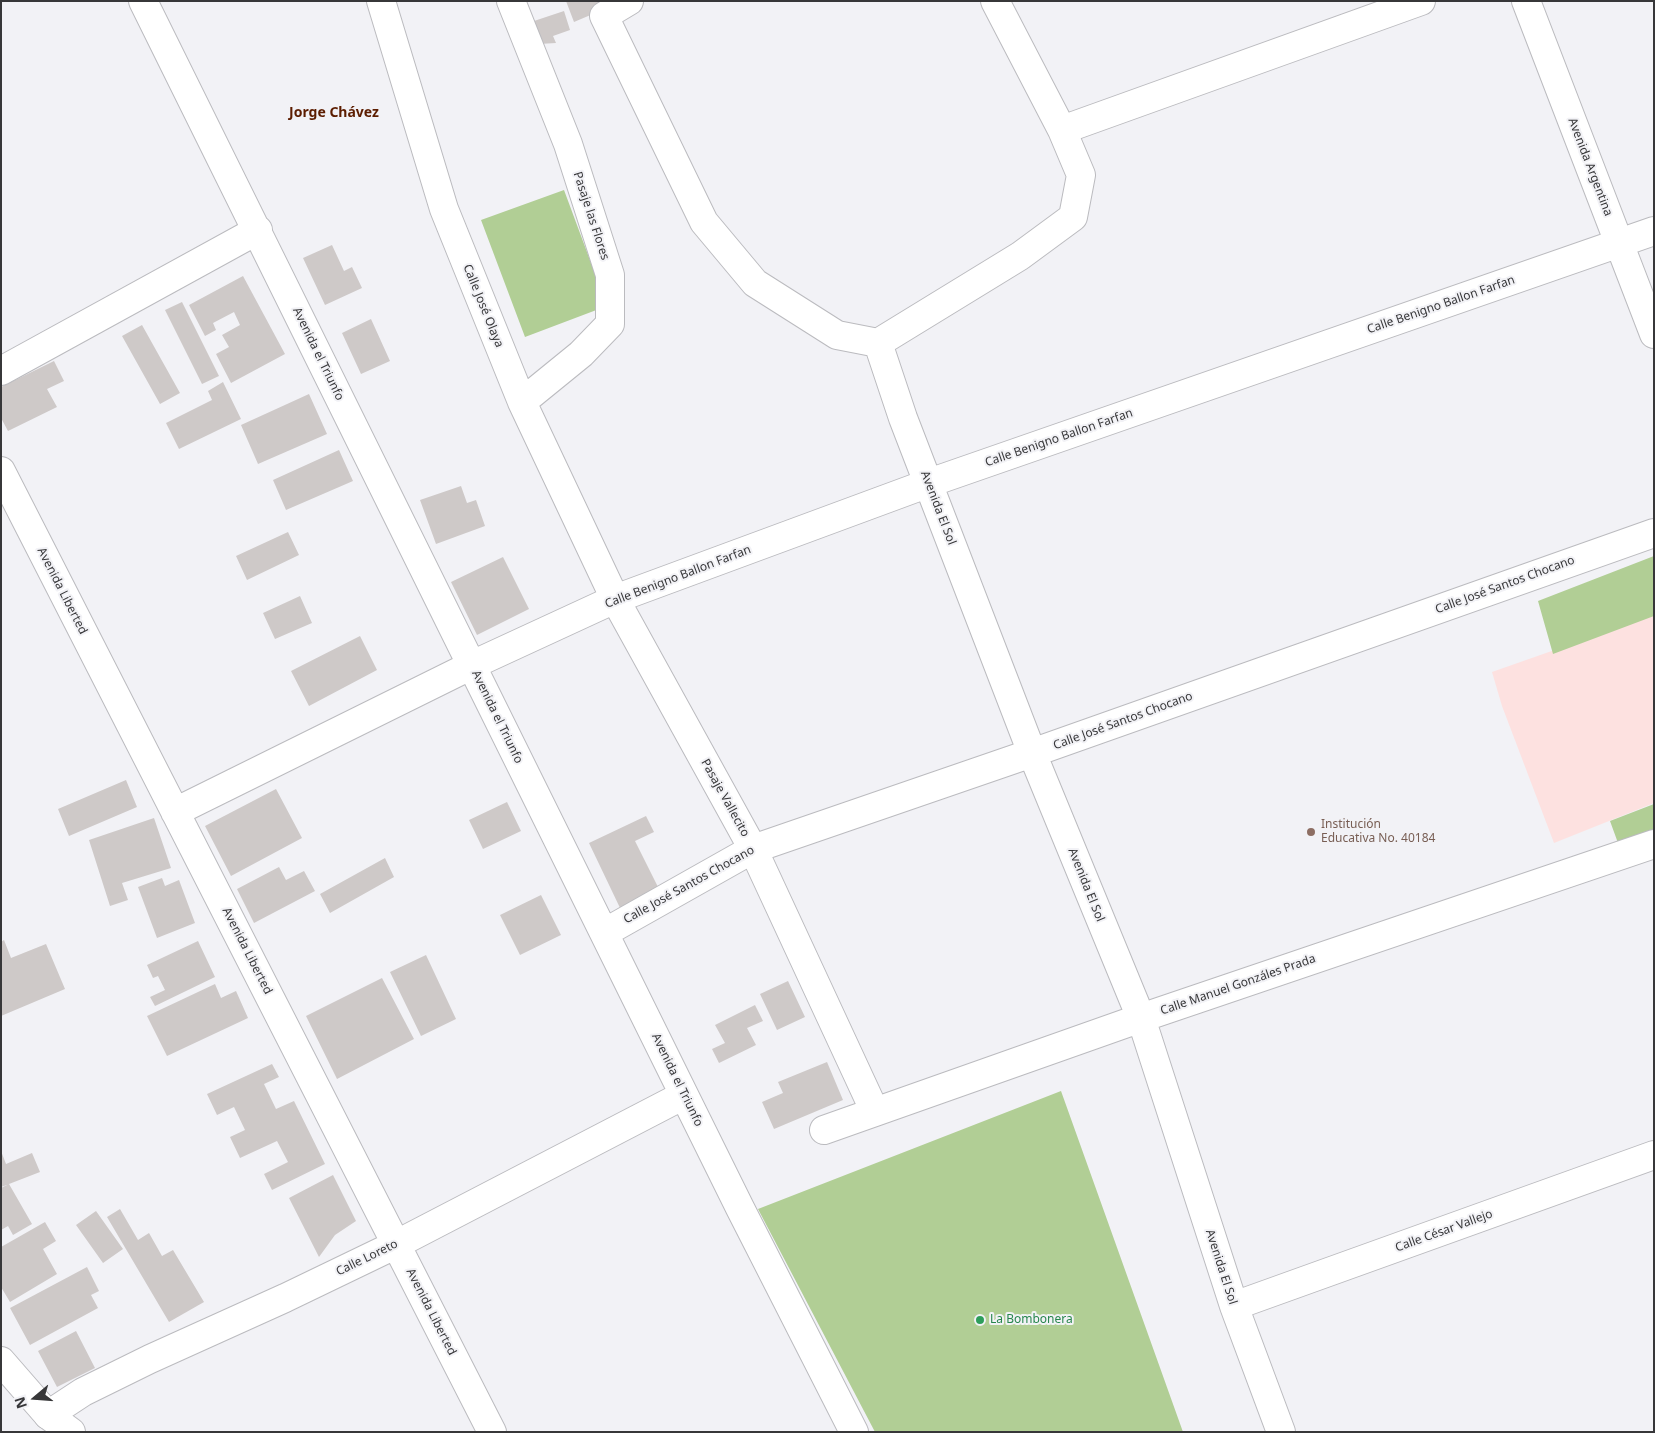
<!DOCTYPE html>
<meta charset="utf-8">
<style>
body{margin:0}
#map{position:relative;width:1655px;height:1433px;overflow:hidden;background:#f2f2f6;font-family:"Noto Sans",sans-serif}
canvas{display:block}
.frame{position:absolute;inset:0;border:2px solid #373739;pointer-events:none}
.north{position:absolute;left:10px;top:1373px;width:50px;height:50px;-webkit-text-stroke:4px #f2f2f6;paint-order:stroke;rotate:252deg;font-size:14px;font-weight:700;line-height:20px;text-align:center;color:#373739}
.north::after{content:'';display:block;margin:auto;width:18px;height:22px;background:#373739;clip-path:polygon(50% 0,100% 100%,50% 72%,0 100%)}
</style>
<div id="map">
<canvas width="1655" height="1433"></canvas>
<div class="frame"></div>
<div class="north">N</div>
</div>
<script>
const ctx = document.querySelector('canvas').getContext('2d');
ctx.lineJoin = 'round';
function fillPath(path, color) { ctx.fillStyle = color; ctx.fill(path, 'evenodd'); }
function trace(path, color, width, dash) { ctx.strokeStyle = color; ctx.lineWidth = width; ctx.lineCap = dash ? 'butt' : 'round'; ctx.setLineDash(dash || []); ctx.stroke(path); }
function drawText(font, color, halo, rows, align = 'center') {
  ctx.font = font + ' "Noto Sans",sans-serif'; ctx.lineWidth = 4; ctx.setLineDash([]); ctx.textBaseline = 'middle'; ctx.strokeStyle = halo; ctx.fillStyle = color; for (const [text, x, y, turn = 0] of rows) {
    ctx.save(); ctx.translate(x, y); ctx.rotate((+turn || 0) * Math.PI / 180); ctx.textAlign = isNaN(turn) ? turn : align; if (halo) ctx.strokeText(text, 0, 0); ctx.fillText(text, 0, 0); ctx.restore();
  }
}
const commercial = new Path2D(`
 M1654,615V803L1554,843L1502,706L1492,672Z`);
const green = new Path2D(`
 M564,190L607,306L525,337L481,220Z
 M1654,556V616L1553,654L1538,601Z
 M1654,804V842L1622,854L1610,821Z
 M1061,1091L1183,1432H875L758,1209Z`);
const building = new Path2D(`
 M566,1H605L607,8L574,22Z
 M564,11L570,30L553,36L556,43L539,44L531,22Z
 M332,245L344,271L352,267L362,288L325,305L303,258Z
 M243,276L285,354L231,383L216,354L229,347L222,335L240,325L234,312L213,323L216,330L205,336L189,305Z
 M182,302L219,376L202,384L165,310Z
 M371,319L390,361L361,374L342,333Z
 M142,325L180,393L160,404L122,336Z
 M54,361L64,381L47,389L57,407L8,431L1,418V387Z
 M223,382L241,419L179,449L166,423L212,400L208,391Z
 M309,394L327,434L258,464L241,425Z
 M339,450L353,481L286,510L273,480Z
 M461,486L467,503L476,500L485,526L436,544L420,500Z
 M288,532L299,555L247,580L236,556Z
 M503,557L529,609L477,635L451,582Z
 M300,596L312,623L275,639L263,613Z
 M360,636L377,670L309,706L291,671Z
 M126,780L137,807L69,836L58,809Z
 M276,789L302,838L231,876L205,826Z
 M507,802L521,831L483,849L469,820Z
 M646,816L654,832L635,841L660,891L621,910L589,843Z
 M154,818L171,868L122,883L128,900L110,906L89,840Z
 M385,858L394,877L330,913L320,894Z
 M279,867L286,880L304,871L315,891L254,923L237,889Z
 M162,878L165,886L179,880L195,923L157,938L138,887Z
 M541,895L561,935L520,955L500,915Z
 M4,940L11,958L46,944L65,989L1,1016V942Z
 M198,941L215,977L155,1006L150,997L165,990L158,976L153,978L147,965Z
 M426,955L456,1019L421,1036L390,972Z
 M382,978L414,1039L337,1079L306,1016Z
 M788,981L805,1017L777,1030L760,994Z
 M215,984L221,998L236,991L248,1018L167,1056L147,1016Z
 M755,1005L763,1021L747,1028L756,1045L719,1063L712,1049L725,1043L715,1025Z
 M827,1062L843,1100L774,1129L762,1102L783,1093L778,1082Z
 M272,1064L279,1077L264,1084L276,1109L294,1101L325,1164L272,1190L264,1174L288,1162L277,1141L240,1158L230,1137L245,1130L234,1107L217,1115L207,1094Z
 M1,1151L6,1164L32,1153L40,1172L9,1184L32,1224L13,1235L8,1226L1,1230V1188L7,1185L1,1187Z
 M333,1175L356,1221L335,1235L319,1257L289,1198Z
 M120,1209L138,1240L149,1233L162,1256L173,1250L204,1302L169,1322L107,1217Z
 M96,1211L123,1249L103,1263L76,1225Z
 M45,1222L56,1241L43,1249L57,1274L10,1302L1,1287V1247Z
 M87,1267L99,1291L91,1295L98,1308L30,1345L10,1308Z
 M76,1331L95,1368L57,1387L38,1351Z`);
const minor = new Path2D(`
 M143,1L740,1208L854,1432
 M381,1L444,209L522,402L615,599L753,849L875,1112
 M511,1L568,144L610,275V324L581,354L522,402
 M629,1L604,16L704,222L755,283L837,335L878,343L1020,256L1073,217L1081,175L1062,130L995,1
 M1526,1L1654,334
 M1062,130L1421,1
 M878,343L903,418L1032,753L1141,1018L1234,1306L1281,1432
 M1,371L258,230
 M1,471L492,1432
 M175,812L472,665L615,599L929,483L1654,231
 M604,933L753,849L1032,753L1654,533
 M824,1130L1141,1018L1654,844
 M1234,1306L1654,1155
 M48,1415L83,1392L150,1359L285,1298L397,1244L684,1095`);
const tertiary = new Path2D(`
 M1,1361L48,1415L71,1432`);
const markers = [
 [1311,832,5,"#8d6e63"],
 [980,1320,5,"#2e9e5b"]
];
const streetNames = [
 ["Avenida Argentina",1590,167,69],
 ["Pasaje las Flores",591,216,72],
 ["Calle Benigno Ballon Farfan",1441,305,-19],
 ["Calle José Olaya",483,306,68],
 ["Avenida el Triunfo",318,354,64],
 ["Calle Benigno Ballon Farfan",1059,438,-19],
 ["Avenida El Sol",938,508,69],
 ["Calle Benigno Ballon Farfan",678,577,-21],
 ["Calle José Santos Chocano",1505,585,-20],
 ["Avenida Liberted",62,591,63],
 ["Avenida el Triunfo",497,717,64],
 ["Calle José Santos Chocano",1123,721,-20],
 ["Pasaje Vallecito",725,798,61],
 ["Calle José Santos Chocano",689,885,-29],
 ["Avenida El Sol",1086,885,68],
 ["Avenida Liberted",247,951,63],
 ["Calle Manuel Gonzáles Prada",1238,985,-19],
 ["Avenida el Triunfo",677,1080,64],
 ["Calle César Vallejo",1444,1231,-20],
 ["Calle Loreto",367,1258,-26],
 ["Avenida El Sol",1221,1267,72],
 ["Avenida Liberted",431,1312,63]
];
const educationNames = [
 ["Institución",1321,825],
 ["Educativa No. 40184",1321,839]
];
const leisureNames = [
 ["La Bombonera",990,1320]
];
const neighbourhoodNames = [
 ["Jorge Chávez",334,113]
];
fillPath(commercial, '#fde1e0');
fillPath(green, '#b1ce95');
fillPath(building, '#cec9c8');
trace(minor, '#bbbbbf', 30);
trace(tertiary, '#bbbbbf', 30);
trace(minor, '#fff', 28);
trace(tertiary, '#fff', 28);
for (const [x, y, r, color] of markers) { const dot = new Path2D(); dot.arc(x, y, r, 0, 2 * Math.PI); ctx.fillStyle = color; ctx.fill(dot); trace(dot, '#f2f2f6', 2); }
drawText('12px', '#373739', '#f2f2f6', streetNames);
drawText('12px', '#785e54', '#f2f2f6', educationNames, 'left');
drawText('12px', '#27864d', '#f2f2f6', leisureNames, 'left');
drawText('bold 14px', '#5c1d00', '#f2f2f6', neighbourhoodNames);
</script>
